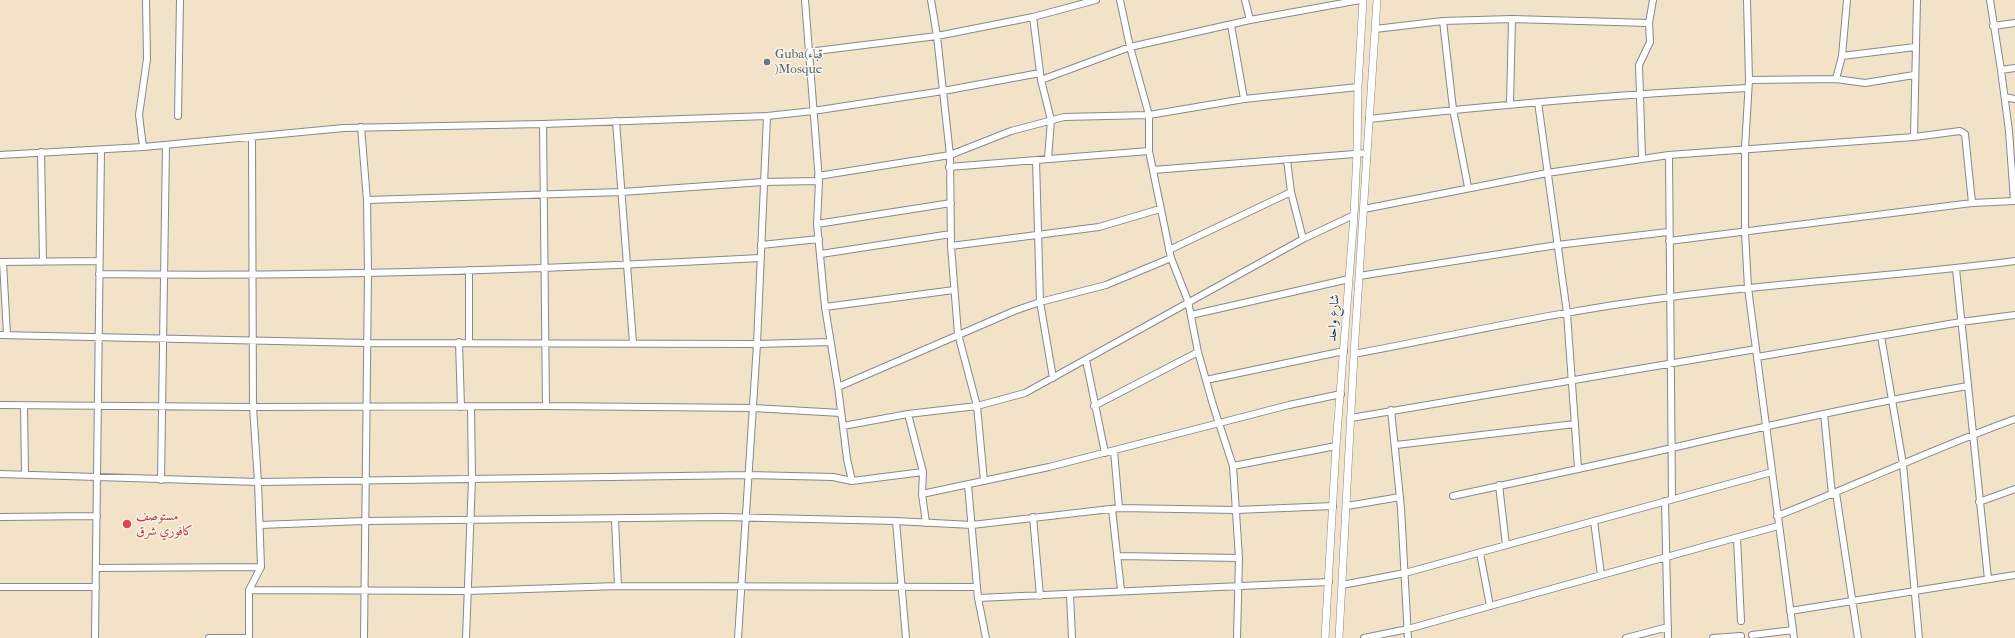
<!DOCTYPE html>
<meta charset="utf-8">
<style>
body{margin:0}
canvas{display:block;background:#f2e2c7}
</style>
<canvas width="2015" height="638"></canvas>
<script>
const ctx = document.querySelector('canvas').getContext('2d');
ctx.lineJoin = 'round';
function trace(path, color, width, dash) { ctx.strokeStyle = color; ctx.lineWidth = width; ctx.lineCap = dash ? 'butt' : 'round'; ctx.setLineDash(dash || []); ctx.stroke(path); }
function drawText(font, color, halo, rows, align = 'center') {
  ctx.font = font + ' "IM FELL French Canon",Amiri,serif'; ctx.lineWidth = 3; ctx.setLineDash([]); ctx.textBaseline = 'middle'; ctx.strokeStyle = halo; ctx.fillStyle = color; for (const [text, x, y, turn = 0] of rows) {
    ctx.save(); ctx.translate(x, y); ctx.rotate((+turn || 0) * Math.PI / 180); ctx.textAlign = isNaN(turn) ? turn : align; if (halo) ctx.strokeText(text, 0, 0); ctx.fillText(text, 0, 0); ctx.restore();
  }
}
const minor = new Path2D(`
 M805,0L819,181L817,224L825,307L838,387L847,459L852,481
 M931,0L937,36L950,155L951,246L958,334L977,406L984,481
 M1120,0L1130,47L1149,115V151L1171,258L1188,301L1198,352L1213,405L1233,466L1239,558L1237,638
 M1245,0L1250,20
 M1747,0L1749,80L1745,148V232L1748,288L1756,349
 M1990,0L2001,70L2009,131L2014,201
 M1033,17L1041,80L1051,120L1048,159
 M1443,21L1453,109L1468,187
 M1231,25L1244,99
 M1993,26L2015,23
 M1375,29L1443,21L1512,19L1649,23
 M808,52L937,36L1033,17L1096,0
 M1842,56L1915,47
 M2001,70L2015,68
 M1836,79L1842,56L1847,0
 M1041,80L1130,47L1250,20L1360,0
 M1749,80L1836,79L1865,83L1914,75
 M2005,97L2015,99
 M1538,102L1567,313L1578,468
 M1510,104L1512,19
 M178,116L180,0
 M1369,119C1495,105 1621,94 1748,88
 M616,121L633,343
 M543,124L546,406
 M361,127L367,200L368,273L364,638
 M1914,137L1917,0
 M143,147L139,115L147,59L146,0
 M41,152L43,262
 M0,155L143,147L344,128L543,124L767,116L813,111L943,91L1040,73
 M1669,155L1672,498
 M1642,158L1639,65L1650,42L1649,23L1653,0
 M1036,160L1040,302L1053,378
 M1287,160L1291,192L1303,239
 M949,167L1149,151
 M1153,170L1367,153
 M818,176L950,155L1011,131L1064,117L1149,115L1244,99L1358,87
 M367,200L622,192L763,182L819,181
 M1364,209L1547,173L1669,155L1914,137L1960,131L1965,134L1972,203
 M817,224L951,203
 M1669,241L1972,203L2015,201
 M761,245L819,239
 M951,246L1099,227L1160,209
 M1169,250L1291,192
 M821,254L951,234
 M0,262L99,261
 M3,262L7,335
 M1956,269L1988,579
 M99,274C319,277 540,270 760,258
 M1359,276L1557,245L1668,232
 M825,307L954,290
 M1191,315L1349,279
 M0,335L366,343L757,344L830,342
 M1881,336L1903,464L1919,638
 M459,342L461,407
 M469,342V270
 M1354,354C1460,334 1565,310 1671,297C1786,282 1901,276 2015,261
 M1757,357L1794,638
 M1086,360L1105,453
 M1206,380L1344,351
 M838,387L1014,311L1040,302L1106,285L1171,258
 M0,405L253,407L546,406L753,408L841,413
 M24,406L25,474
 M1094,406L1198,352
 M1391,410L1401,508L1408,638
 M908,414L923,472L922,494L926,523
 M1824,414L1832,495
 M1351,418L1756,349L1757,357L1961,322L2015,315
 M843,426L908,414L977,406L1025,393L1303,239L1354,215
 M1396,445L1575,424
 M1114,451L1119,508
 M1233,466L1336,446
 M0,474L258,482L749,475L833,477L852,481L923,472
 M161,480L166,145
 M968,485L978,598L986,638
 M1499,485L1506,545
 M1836,493L1858,638
 M922,494L1049,467L1289,405L1341,394
 M1453,496C1526,480 1599,465 1672,448C1770,425 1868,403 1968,386
 M1665,501L1668,638
 M1979,502L2015,489
 M1347,506L1400,497
 M1112,509L1121,590
 M1777,516C1857,485 1934,448 2015,419
 M0,517L97,516
 M1033,517L1040,596
 M615,519L618,586
 M896,521L906,638
 M1594,521L1601,575
 M260,525L364,521L722,517L896,521L972,525L1119,508L1236,510L1333,506
 M1737,538L1741,621
 M1480,553L1490,606
 M1118,556L1239,558
 M96,568L261,567
 M1342,585L1405,573L1772,472
 M0,587H96
 M249,590L467,591L618,586L977,587
 M1070,595L1072,638
 M978,598L1329,582
 M1790,611L2015,575
 M1752,635L1793,630
 M95,638L101,150
 M209,638H249
 M249,638V590L261,567L258,482L253,407L252,137
 M466,638L472,478L471,407
 M738,638L757,344L767,116
 M1364,638L1408,629L1490,606L1778,526
 M1626,638L1668,627
 M1713,638L1741,636`);
const tertiary = new Path2D(`
 M1325,638L1336,446L1354,215L1357,153L1358,87L1363,0
 M1339,638L1354,354L1377,0`);
const markers = [
 [767,62,4,"#6b7280"],
 [127,524,5,"#e0444e"]
];
const worshipNames = [
 ["Guba(قباء",775,55],
 [")Mosque",775,70]
];
const streetNames = [
 ["شارع واحد",1334,318,-86]
];
const healthNames = [
 ["مستوصف",136,517],
 ["كافوري شرق",136,532]
];
trace(minor, '#868892', 8);
trace(tertiary, '#868892', 8);
trace(minor, '#fff', 6);
trace(tertiary, '#fff', 7);
for (const [x, y, r, color] of markers) { const dot = new Path2D(); dot.arc(x, y, r, 0, 2 * Math.PI); ctx.fillStyle = color; ctx.fill(dot); trace(dot, '#f7f3e8', 1.5); }
drawText('13px', '#5b616d', '#f7f3e8', worshipNames, 'left');
drawText('13px', '#1b2f5e', '#f7f3e8', streetNames);
drawText('13px', '#be3a42', '#f7f3e8', healthNames, 'left');
</script>
